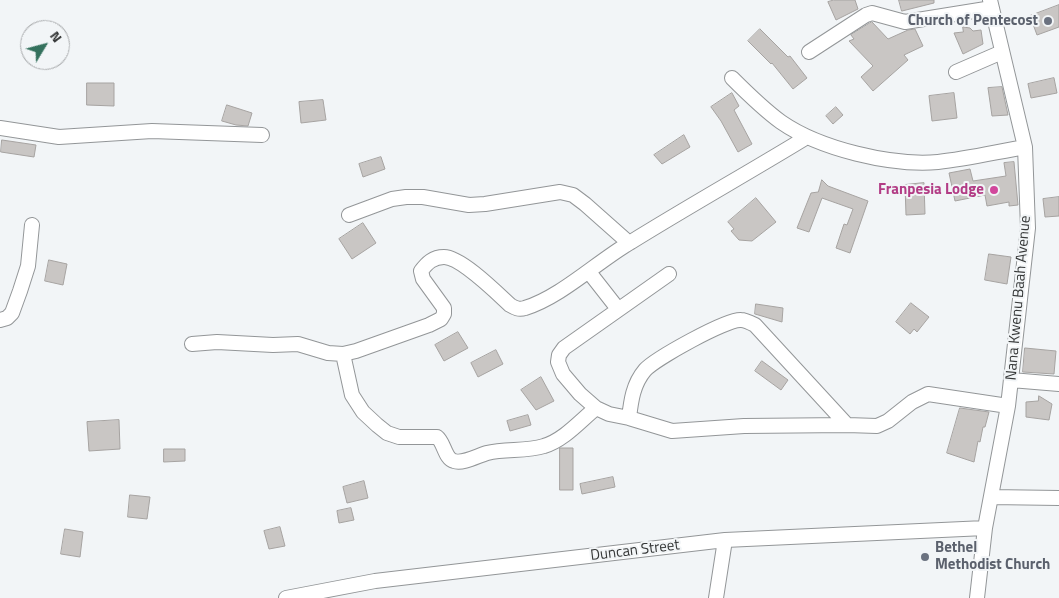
<!DOCTYPE html>
<style>
body{margin:0}
#map{position:relative;width:1059px;height:598px;overflow:hidden;background:#f2f5f7;font-family:"Titillium Web",sans-serif}
canvas{display:block}
.north{position:absolute;left:20px;top:20px;width:50px;height:50px;box-sizing:border-box;background:#f2f5f7;border:1px solid #a7a9ab;border-radius:50%;rotate:53deg;font-size:14px;font-weight:700;line-height:20px;text-align:center;color:#363838}
.north::after{content:'';display:block;margin:auto;width:18px;height:22px;background:#34715d;clip-path:polygon(50% 0,100% 100%,50% 72%,0 100%)}
</style>
<div id="map">
<canvas width="1059" height="598"></canvas>
<div class="north">N</div>
</div>
<script>
const ctx = document.querySelector('canvas').getContext('2d');
ctx.lineJoin = 'round';
function fillPath(path, color) { ctx.fillStyle = color; ctx.fill(path, 'evenodd'); }
function trace(path, color, width, dash) { ctx.strokeStyle = color; ctx.lineWidth = width; ctx.lineCap = dash ? 'butt' : 'round'; ctx.setLineDash(dash || []); ctx.stroke(path); }
function drawText(font, color, halo, rows, align = 'center') {
  ctx.font = font + ' "Titillium Web",sans-serif'; ctx.lineWidth = 4; ctx.setLineDash([]); ctx.textBaseline = 'middle'; ctx.strokeStyle = halo; ctx.fillStyle = color; for (const [text, x, y, turn = 0] of rows) {
    ctx.save(); ctx.translate(x, y); ctx.rotate((+turn || 0) * Math.PI / 180); ctx.textAlign = isNaN(turn) ? turn : align; if (halo) ctx.strokeText(text, 0, 0); ctx.fillText(text, 0, 0); ctx.restore();
  }
}
const building = new Path2D(`
 M834,0H855L858,9L836,20L828,2Z
 M899,0H934V3L902,11Z
 M1059,5V27L1037,35L1030,16Z
 M872,22L888,39L908,30L915,29L923,46L904,55L908,60L873,91L861,77L873,66L849,41L854,39L851,35Z
 M963,27L970,28L973,31L981,30L983,44L963,54L954,33L963,32Z
 M760,29L788,57L790,56L807,78L793,89L772,63L771,64L748,41Z
 M1054,78L1057,93L1031,98L1028,84Z
 M87,83H114V106L87,105Z
 M1002,87L1008,115L992,116L988,88Z
 M732,93L739,106L734,110L752,144L738,152L721,121L711,107Z
 M954,93L957,118L932,121L929,96Z
 M323,100L326,120L301,123L299,102Z
 M227,105L252,113L248,126L236,125L222,121Z
 M836,107L843,115L833,124L826,116Z
 M684,135L690,147L662,164L654,155Z
 M2,140L36,145L34,157L1,152Z
 M381,157L385,169L363,177L359,164Z
 M1014,162L1018,205L1009,206V202L987,206L985,195L955,201L949,173L970,169L973,181L1006,176L1004,163Z
 M822,180L828,186L868,201L850,253L836,248L844,224L847,225L853,209L822,198L809,232L797,228L811,193L818,192Z
 M924,183L925,214L906,215L905,185Z
 M1059,197V216L1045,217L1043,199Z
 M756,198L776,222L752,241L739,240L731,231L734,229L728,222Z
 M363,223L376,243L352,259L339,239Z
 M989,254L1011,257L1007,284L985,280Z
 M49,260L67,264L63,285L45,281Z
 M911,303L929,317L917,332L914,329L910,334L896,322Z
 M756,304L783,308L782,322L755,314Z
 M458,332L468,348L444,361L435,345Z
 M1025,348L1056,351L1054,374L1023,372Z
 M496,350L503,364L478,377L471,363Z
 M762,361L788,380L781,390L755,371Z
 M541,377L554,401L536,410L521,390Z
 M1039,396L1052,404L1049,420L1026,417V402L1038,401Z
 M960,408L989,412L985,427H983L980,442L978,441L974,462L947,453Z
 M528,415L531,425L510,431L507,421Z
 M119,420L120,449L89,451L87,422Z
 M560,448H573V490H560Z
 M164,449H185V461L164,462Z
 M613,477L615,487L582,494L580,484Z
 M364,481L368,498L347,503L343,487Z
 M130,495L150,497L147,519L128,517Z
 M351,508L354,520L339,523L337,511Z
 M280,527L285,546L269,549L264,531Z
 M65,529L83,532L80,557L61,554Z`);
const minor = new Path2D(`
 M809,52L866,15L872,13L905,22L992,8
 M956,72L1002,52
 M732,78C748,94 763,109 781,122C820,149 891,166 938,162C967,159 996,152 1025,147
 M0,128L59,137L152,131L262,135
 M349,215L392,199L406,197H423L469,205L485,204L560,192L573,195L585,204L629,243
 M589,272L618,309
 M669,274L564,348L559,355L558,362L563,374L580,394L596,408L609,414L629,418L672,431L744,426L847,425L877,426L888,421L912,402L928,394L1008,406
 M0,320L7,318L12,313L20,291L28,266L32,225
 M192,344L217,342L273,345L298,344L328,353L343,354L356,351L429,325L441,319L444,314V308L423,279L421,271C427,263 433,257 444,257C461,257 497,293 510,305C515,308 519,310 525,308C561,297 598,261 631,242C689,206 748,173 807,137
 M343,354L352,395L363,412L377,425L387,433L399,437H437C444,442 445,459 454,461C463,464 477,456 487,453C505,448 526,452 544,446C564,440 580,421 596,408
 M1011,380L1059,384
 M629,418C631,401 633,384 645,370C655,359 726,319 741,320C745,320 751,323 755,325L847,425
 M991,497L1059,498
 M286,598L375,581L725,540L985,528
 M716,598L725,540
 M977,598L985,528L1008,406L1028,228L1025,147L990,0`);
const markers = [
 [1048,21,5,"#6b7280"],
 [994,190,5,"#d1479c"],
 [925,557,5,"#6b7280"]
];
const worshipNames = [
 ["Church of Pentecost",1038,21],
 ["Bethel",935,548,"left"],
 ["Methodist Church",935,565,"left"]
];
const hotelNames = [
 ["Franpesia Lodge",984,190]
];
const streetNames = [
 ["Nana Kwenu Baah Avenue",1019,298,-85],
 ["Duncan Street",635,551,-7]
];
fillPath(building, '#c9c6c4');
trace(building, '#a6a3a1', 1);
trace(minor, '#939698', 16);
trace(minor, '#fff', 14);
for (const [x, y, r, color] of markers) { const dot = new Path2D(); dot.arc(x, y, r, 0, 2 * Math.PI); ctx.fillStyle = color; ctx.fill(dot); trace(dot, '#f2f5f7', 2); }
drawText('bold 15px', '#5b616d', '#f2f5f7', worshipNames, 'right');
drawText('bold 15px', '#b23c85', '#f2f5f7', hotelNames, 'right');
drawText('15px', '#363838', '#f2f5f7', streetNames);
</script>
